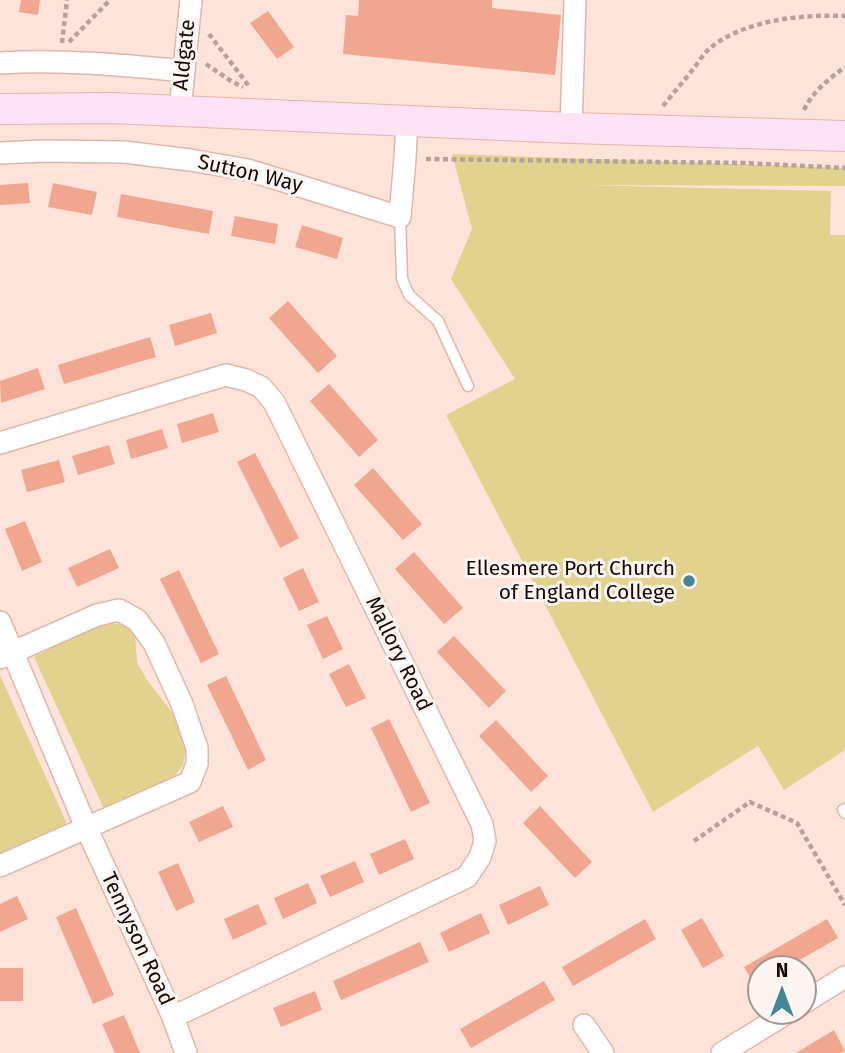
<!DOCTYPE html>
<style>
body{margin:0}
#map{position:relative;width:845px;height:1053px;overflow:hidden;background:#fee3db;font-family:"Fira Sans",sans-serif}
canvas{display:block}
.north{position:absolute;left:747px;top:955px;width:70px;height:70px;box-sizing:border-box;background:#fef5f2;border:2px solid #a29794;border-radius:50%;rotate:0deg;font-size:19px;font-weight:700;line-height:28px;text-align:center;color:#180a06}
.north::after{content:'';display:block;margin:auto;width:24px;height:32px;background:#448697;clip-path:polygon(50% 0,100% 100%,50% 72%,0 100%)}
</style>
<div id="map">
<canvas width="845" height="1053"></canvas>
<div class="north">N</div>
</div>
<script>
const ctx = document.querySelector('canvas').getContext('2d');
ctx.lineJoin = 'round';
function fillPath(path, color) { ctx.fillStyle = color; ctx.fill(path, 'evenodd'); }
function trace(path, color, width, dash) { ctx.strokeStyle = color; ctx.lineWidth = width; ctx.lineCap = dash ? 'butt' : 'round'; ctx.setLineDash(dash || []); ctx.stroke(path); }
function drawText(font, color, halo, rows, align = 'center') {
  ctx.font = font + ' "Fira Sans",sans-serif'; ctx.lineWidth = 6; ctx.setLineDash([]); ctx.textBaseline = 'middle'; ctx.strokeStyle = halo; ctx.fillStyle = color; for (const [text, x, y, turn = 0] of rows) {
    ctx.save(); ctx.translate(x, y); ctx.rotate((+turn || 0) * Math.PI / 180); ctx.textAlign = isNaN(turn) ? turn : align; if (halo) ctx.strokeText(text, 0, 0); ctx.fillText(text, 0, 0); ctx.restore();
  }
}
const green = new Path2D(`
 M452,154L845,168V186L581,185L831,191L830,235H845V750L784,790L758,746L653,812L446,415L515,379L451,279L472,229Z
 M101,623L122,624L135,634L137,662L147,680L179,721L186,747L183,765L173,778L104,809L34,657Z
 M0,675L67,824L0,854Z`);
const building = new Path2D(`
 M21,0H40L38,15L19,12Z
 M359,0H492V8L561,15L555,75L343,54L346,15L358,16Z
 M268,11L294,47L277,59L250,23Z
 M28,183L30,203L0,205V185Z
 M53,183L97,192L92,215L48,207Z
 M121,194L213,211L209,234L117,217Z
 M235,216L278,224L275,244L231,236Z
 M302,225L343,238L337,259L295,247Z
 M288,301L337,356L318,373L269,318Z
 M211,313L217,333L175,346L169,325Z
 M150,337L156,357L64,384L58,365Z
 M38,368L45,389L1,403L0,381Z
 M329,384L378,440L359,457L310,401Z
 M213,413L219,432L182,443L177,424Z
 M162,429L168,448L131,459L126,440Z
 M109,445L115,464L78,475L72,456Z
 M255,453L299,538L280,548L237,462Z
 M59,460L65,482L27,492L21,470Z
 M373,468L422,524L403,540L354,485Z
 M25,521L42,562L22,571L5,529Z
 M110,549L119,568L77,587L68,568Z
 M414,552L463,608L444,624L395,569Z
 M303,568L319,602L299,611L283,578Z
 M179,570L219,654L201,663L160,579Z
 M327,616L343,649L323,659L307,625Z
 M454,636L506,691L489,708L437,652Z
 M349,664L366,698L346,707L329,674Z
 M226,676L266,760L248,770L207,685Z
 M389,719L430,803L411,812L371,728Z
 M496,720L548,776L531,792L479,736Z
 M223,806L233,827L199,842L189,822Z
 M540,806L592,862L575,878L523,823Z
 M405,839L414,859L379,875L370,854Z
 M355,861L364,882L330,897L320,876Z
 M178,863L195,902L176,911L158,872Z
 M308,883L317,903L283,919L274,898Z
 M540,886L549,905L508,925L499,905Z
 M17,896L28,919L0,932V904Z
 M258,904L267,924L233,940L224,919Z
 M76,908L114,995L93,1004L56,917Z
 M481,913L490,933L449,952L440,933Z
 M702,918L724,956L703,968L681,930Z
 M645,919L656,939L573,986L562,967Z
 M827,919L838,938L784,969H761V982L755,986L744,967Z
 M420,942L429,962L341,1000L333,981Z
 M0,968H23V1001H0Z
 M544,981L555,1000L471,1048L460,1029Z
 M315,991L322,1010L281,1027L273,1008Z
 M124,1015L133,1036L140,1053H115L102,1024Z
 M834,1030L845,1051L841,1053H796Z`);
const path = new Path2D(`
 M209,34L245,81L250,88
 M69,42L110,0
 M62,43L67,0
 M206,64L231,81L243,87
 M663,106C673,93 684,81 694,68C698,63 702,56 707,51C740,20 802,14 845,16
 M804,110C813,91 829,79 845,67
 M426,159L743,163L845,168
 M694,841L750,802L797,823L845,905`);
const lane = new Path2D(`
 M400,217L402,279L409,295L438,321L468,386
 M845,809L843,810L845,813`);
const street = new Path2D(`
 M0,63C61,59 123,65 184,71
 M180,110L191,0
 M571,128L575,0
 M0,153L44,151L124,152L190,160L248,170L400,217L405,158L407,121
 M0,443L226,375L246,380L261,387L274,402L482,824L485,841L480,857L467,877L173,1017
 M0,622L86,827L173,1017L186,1053
 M0,658L97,615L119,610L137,620L154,643L182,704L197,748V764L190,782L0,866
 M803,1003L845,977
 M584,1025L603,1053
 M722,1053L790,1011`);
const secondary = new Path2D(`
 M0,109L111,108L571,128L845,136`);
const markers = [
 [689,581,7,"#448697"]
];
const streetNames = [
 ["Aldgate",185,55,-84],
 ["Sutton Way",250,174,13],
 ["Mallory Road",398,654,64],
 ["Tennyson Road",137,939,65]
];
const poiNames = [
 ["Ellesmere Port Church",675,569],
 ["of England College",675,593]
];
fillPath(green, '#e1d28e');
fillPath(building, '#f1a690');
trace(lane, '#e1b6aa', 13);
trace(street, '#e1b6aa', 24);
trace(secondary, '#e1b6aa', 32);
trace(path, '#b8a19a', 4.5, [5, 3.5]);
trace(lane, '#fff', 10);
trace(street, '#fff', 21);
trace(secondary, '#fee3f7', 30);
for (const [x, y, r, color] of markers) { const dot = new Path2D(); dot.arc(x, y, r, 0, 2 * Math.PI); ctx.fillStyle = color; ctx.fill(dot); trace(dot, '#fef5f2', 2.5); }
drawText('21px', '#180a06', '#fef5f2', streetNames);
drawText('21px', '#180a06', '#fef5f2', poiNames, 'right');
</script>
